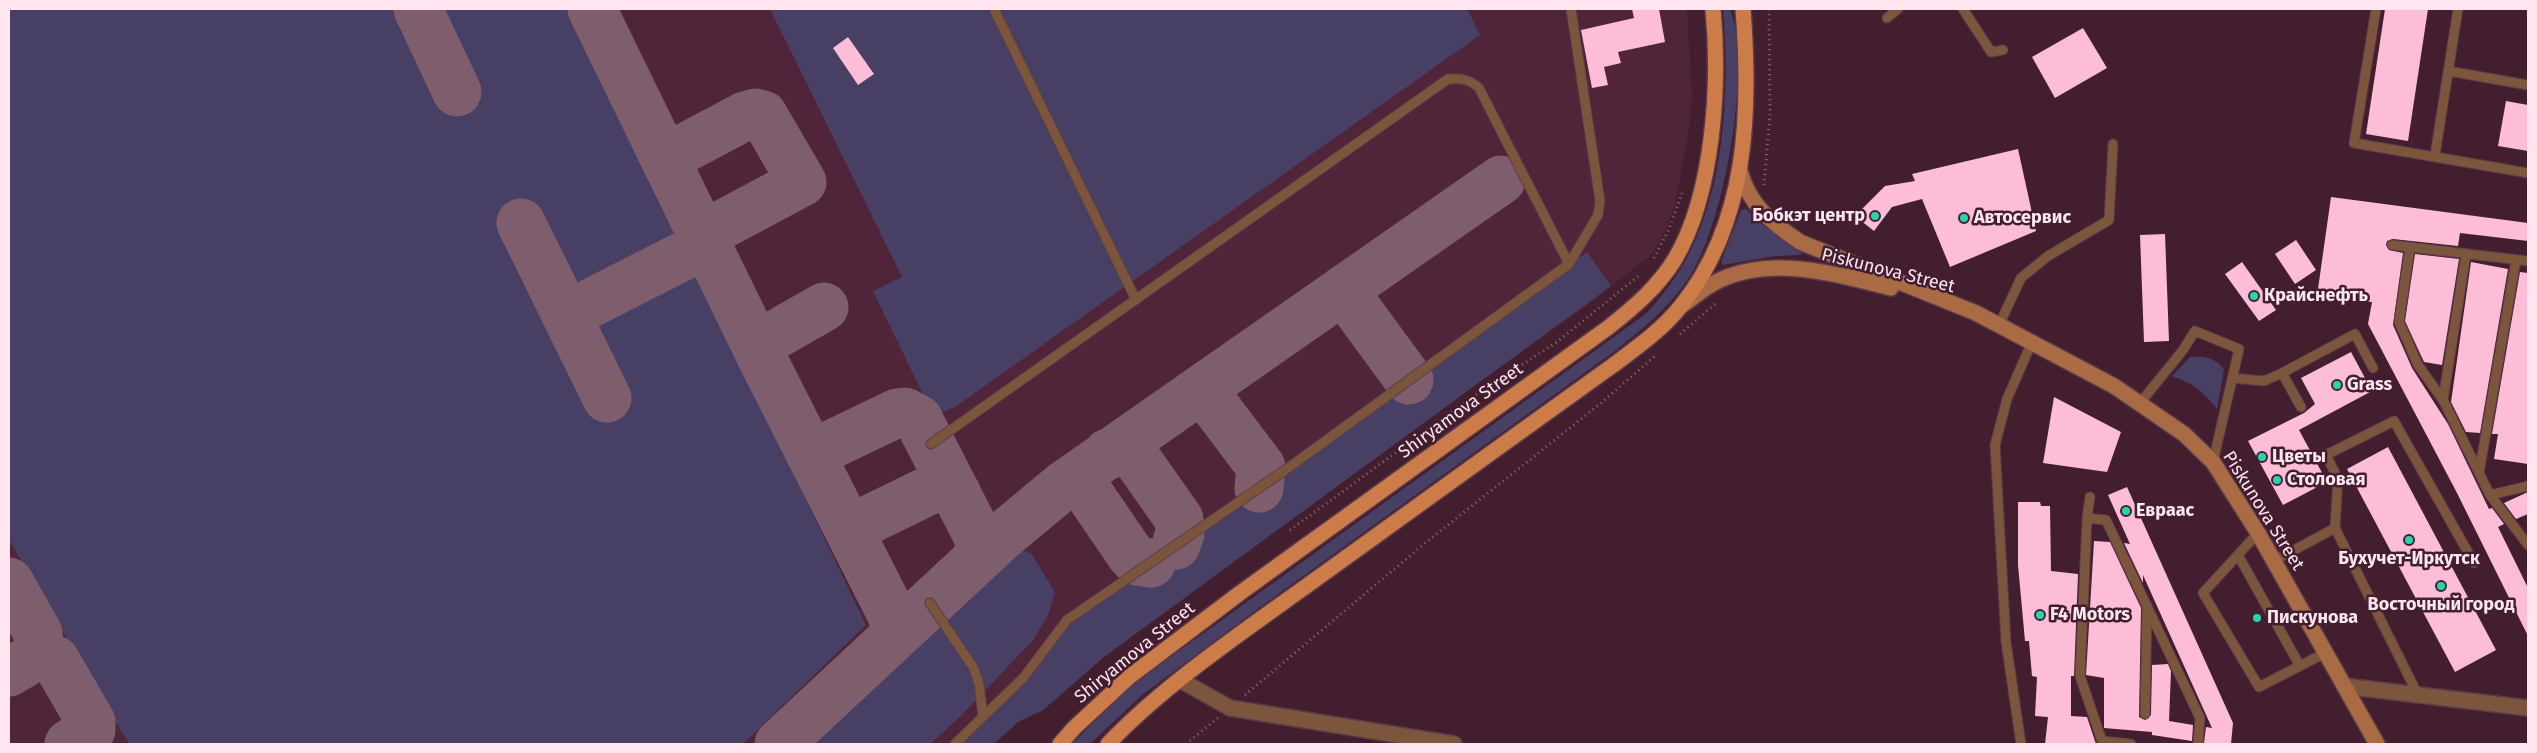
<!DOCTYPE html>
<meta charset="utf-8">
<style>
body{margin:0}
#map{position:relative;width:2537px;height:753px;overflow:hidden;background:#421e2f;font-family:"Fira Sans",sans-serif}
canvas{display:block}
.frame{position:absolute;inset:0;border:10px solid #fee5ef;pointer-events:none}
</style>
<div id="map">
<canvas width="2537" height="753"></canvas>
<div class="frame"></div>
</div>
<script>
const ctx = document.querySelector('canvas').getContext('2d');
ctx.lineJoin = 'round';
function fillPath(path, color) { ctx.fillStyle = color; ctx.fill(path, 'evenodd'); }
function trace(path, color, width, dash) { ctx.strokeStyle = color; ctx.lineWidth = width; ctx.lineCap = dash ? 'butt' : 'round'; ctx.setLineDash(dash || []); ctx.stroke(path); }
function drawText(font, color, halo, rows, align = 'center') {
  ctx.font = font + ' "Fira Sans",sans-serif'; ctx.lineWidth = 5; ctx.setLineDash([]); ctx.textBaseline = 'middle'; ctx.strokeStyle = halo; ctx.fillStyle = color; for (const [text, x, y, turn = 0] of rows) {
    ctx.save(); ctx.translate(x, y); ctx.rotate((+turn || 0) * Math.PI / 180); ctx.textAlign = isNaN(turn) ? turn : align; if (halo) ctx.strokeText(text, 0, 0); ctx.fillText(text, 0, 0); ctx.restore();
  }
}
const built = new Path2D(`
 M9,9H1687L1692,97L1689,129L1675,205L1662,238L1650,256L1585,307L1437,412L1104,657L1043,710L1018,722L994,744H9Z`);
const green = new Path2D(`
 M9,9H394L446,113L476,98L432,9H570L684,241L577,300L526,200L499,216L600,419L629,405L586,316L691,259L866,625L743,744H129L9,540Z
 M770,9H1467L1480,35L955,407L941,413L931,411L873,291L902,277Z
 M1723,9H1730C1752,68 1725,214 1694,269C1675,303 1645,327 1615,351L1252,613L1141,696L1090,744H1072L1129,687L1647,313C1660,298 1673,282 1683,265C1725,193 1730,90 1723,9Z
 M1746,209L1765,227L1802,251L1801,255L1775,256L1723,265L1721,262L1741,210Z
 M1587,252L1611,286L1104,657L1043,710L1018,722L994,744H958L1045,655L1067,629L1073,616Z
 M2190,357C2204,356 2214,357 2224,369L2217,409C2204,392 2192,383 2172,376Z
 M1014,549L1031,553L1055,592L1048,615L1033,640L961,716L930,744H808Z`);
const taxiway = new Path2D(`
 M418,9L457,92
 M592,9L761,356L891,613C895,624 896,630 891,640
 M659,145L672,153L679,151L745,116L756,113L763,115L802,182L714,229C705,232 700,225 695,219
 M521,223L607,398
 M1343,290L1409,380
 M567,315L707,244
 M761,356V347L766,340L824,307
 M1203,390L1261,467L1259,488
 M805,442L822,449L897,413L905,412L918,419L981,542L976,561
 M1108,453H1124L1136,458L1179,519L1180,533L1176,545
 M1064,485L1076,486L1088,492L1131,555L1137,561L1151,563
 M845,521L858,525L934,488L939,487L957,494
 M9,582L38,633C42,657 27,661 9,672
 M31,659L44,656L55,660L91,722V730L69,744
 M779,744L999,539L1064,485L1501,180`);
const building = new Path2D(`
 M1632,9H1659L1665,42L1618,52L1621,63L1604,67L1608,85L1592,88L1581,30L1634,18Z
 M2385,9H2428L2408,141L2366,134Z
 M2083,28L2107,68L2055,98L2032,57Z
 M848,37L874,74L858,85L833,48Z
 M2506,101L2528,105V151L2498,146Z
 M2018,149L2036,231L1950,267L1922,199L1892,207L1874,231L1855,216L1885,186L1915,181L1912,174Z
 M2331,197L2528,223V241L2460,233L2458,246L2393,239L2387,241L2386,245L2389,250L2403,253L2393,325L2412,368L2448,424L2489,509L2492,508L2504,524L2498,527L2528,588V636L2457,493L2368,324L2372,302L2317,296Z
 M2165,234L2169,341L2144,342L2140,235Z
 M2296,240L2316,270L2295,284L2275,254Z
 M2415,254L2459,259L2442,365L2424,362L2405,321Z
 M2242,262L2276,310L2259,321L2225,274Z
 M2471,262L2508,269L2480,433L2466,432L2451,402Z
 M2520,272L2528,273V464L2494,459L2498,434H2492Z
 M2351,352L2372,391L2299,430L2327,482L2283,505L2248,441L2304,413L2315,404L2301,378Z
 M2054,397L2121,432L2107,472L2043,463Z
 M2388,447L2496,650L2455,672L2347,469Z
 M2127,487L2233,723L2231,744L2204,743L2206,727L2212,728L2143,575V583L2124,543L2130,544L2108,495Z
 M2528,492V514L2516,519L2504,503Z
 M2018,502H2040L2041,506H2050L2051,571L2078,574L2074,676H2071V716L2087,717L2096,744H2045L2048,717L2035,716L2037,677L2032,676L2029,641H2025L2018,565Z
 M2094,541L2110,542L2141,608L2139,717L2145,720L2151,715L2152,665L2168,664L2171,671L2169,721L2193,725L2192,741L2152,735V732L2104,728V678L2086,675Z`);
const path = new Path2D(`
 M1764,185L1770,114L1769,9
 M1654,258L1669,229L1683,190
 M1680,334L1715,304
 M1290,530L1468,400L1557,342L1641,274
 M1245,695L1424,544L1600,404L1655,356
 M1186,744L1218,718`);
const lane = new Path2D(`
 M994,9L1136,300
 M1963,9L1991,52L2003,50
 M2376,9L2354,143L2528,173
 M1887,18L1898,9
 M2448,71L2528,85
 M2435,155L2458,9
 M2392,245L2528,261
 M2410,247L2399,322L2418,365L2443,400L2490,495
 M1999,325L2021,278L2048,256L2109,220L2113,144
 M2282,373L2301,407
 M2232,378L2264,381L2282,373L2355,334L2373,368
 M2443,400L2466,254
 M2140,403L2183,350L2195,331L2239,349L2213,462
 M931,444L1448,79C1461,78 1469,79 1479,88L1569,264
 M2479,473L2516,260
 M2528,486L2490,495L2528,545
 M2087,518L2090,497
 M2335,528L2338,479L2326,455L2394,421L2474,563
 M2258,533L2203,593L2259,687L2325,653
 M2238,555L2300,666
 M2274,561L2335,528L2418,695
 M930,603L973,667L979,684L983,717
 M2145,714L2147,605
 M2103,741L2131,744
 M955,744L1024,677L1067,620L1288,468L1569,264L1598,215L1600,201L1571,9
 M2021,744L2006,642L1995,445L2007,399L2032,342
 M2103,744L2080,676L2087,518L2106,520L2200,718L2198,744`);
const street = new Path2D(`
 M1180,680L1230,708L1454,744
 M2344,686L2528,708`);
const secondary = new Path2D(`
 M1740,171C1749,205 1772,223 1800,242L1976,313L2114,386L2184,434L2213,462L2258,533L2377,744
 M1683,305C1694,297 1705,287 1718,281C1772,255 1836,274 1891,288`);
const primary = new Path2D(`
 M1060,744L1074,728L1129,677L1240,593L1609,327C1634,307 1658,287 1675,259C1714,193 1720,83 1713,9
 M1108,744C1165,684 1244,631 1312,582C1411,510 1512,438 1612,366C1636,348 1662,330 1681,306C1748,222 1751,112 1743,9`);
const markers = [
 [1875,216,5,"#27d5ad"],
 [1964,218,5,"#27d5ad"],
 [2254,296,5,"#27d5ad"],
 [2337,385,5,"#27d5ad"],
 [2262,457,5,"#27d5ad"],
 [2277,480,5,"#27d5ad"],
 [2126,511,5,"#27d5ad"],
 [2409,540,5,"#27d5ad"],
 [2441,586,5,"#27d5ad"],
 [2040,615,5,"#27d5ad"],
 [2257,618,5,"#27d5ad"]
];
const poiNames = [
 ["Бобкэт центр",1865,216,"right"],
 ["Автосервис",1974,218],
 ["Крайснефть",2264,296],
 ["Grass",2347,385],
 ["Цветы",2272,457],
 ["Столовая",2287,480],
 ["Евраас",2136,511],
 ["Бухучет-Иркутск",2409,559,"center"],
 ["Восточный город",2441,605,"center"],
 ["F4 Motors",2050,615],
 ["Пискунова",2267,618]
];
const streetNames = [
 ["Piskunova Street",1888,271,14],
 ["Shiryamova Street",1461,411,-36],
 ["Piskunova Street",2263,511,58],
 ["Shiryamova Street",1135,653,-39]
];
fillPath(built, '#502439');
fillPath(green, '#474064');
trace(taxiway, '#7e5e6c', 49);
fillPath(building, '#fdbdd7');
trace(lane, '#5c3a4a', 11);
trace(street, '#5c3a4a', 18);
trace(secondary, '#5c3a4a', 18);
trace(primary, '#5c3a4a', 18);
trace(path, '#8a6b79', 3, [1, 4]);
trace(lane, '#7c553d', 9);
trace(street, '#7c553d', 15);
trace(secondary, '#a96b44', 15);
trace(primary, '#cb7c48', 15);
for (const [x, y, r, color] of markers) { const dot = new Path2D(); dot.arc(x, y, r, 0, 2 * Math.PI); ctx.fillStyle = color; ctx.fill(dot); trace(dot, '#421e2f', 2); }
drawText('bold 18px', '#fee5ef', '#421e2f', poiNames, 'left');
drawText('18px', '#fee5ef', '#421e2f', streetNames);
</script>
